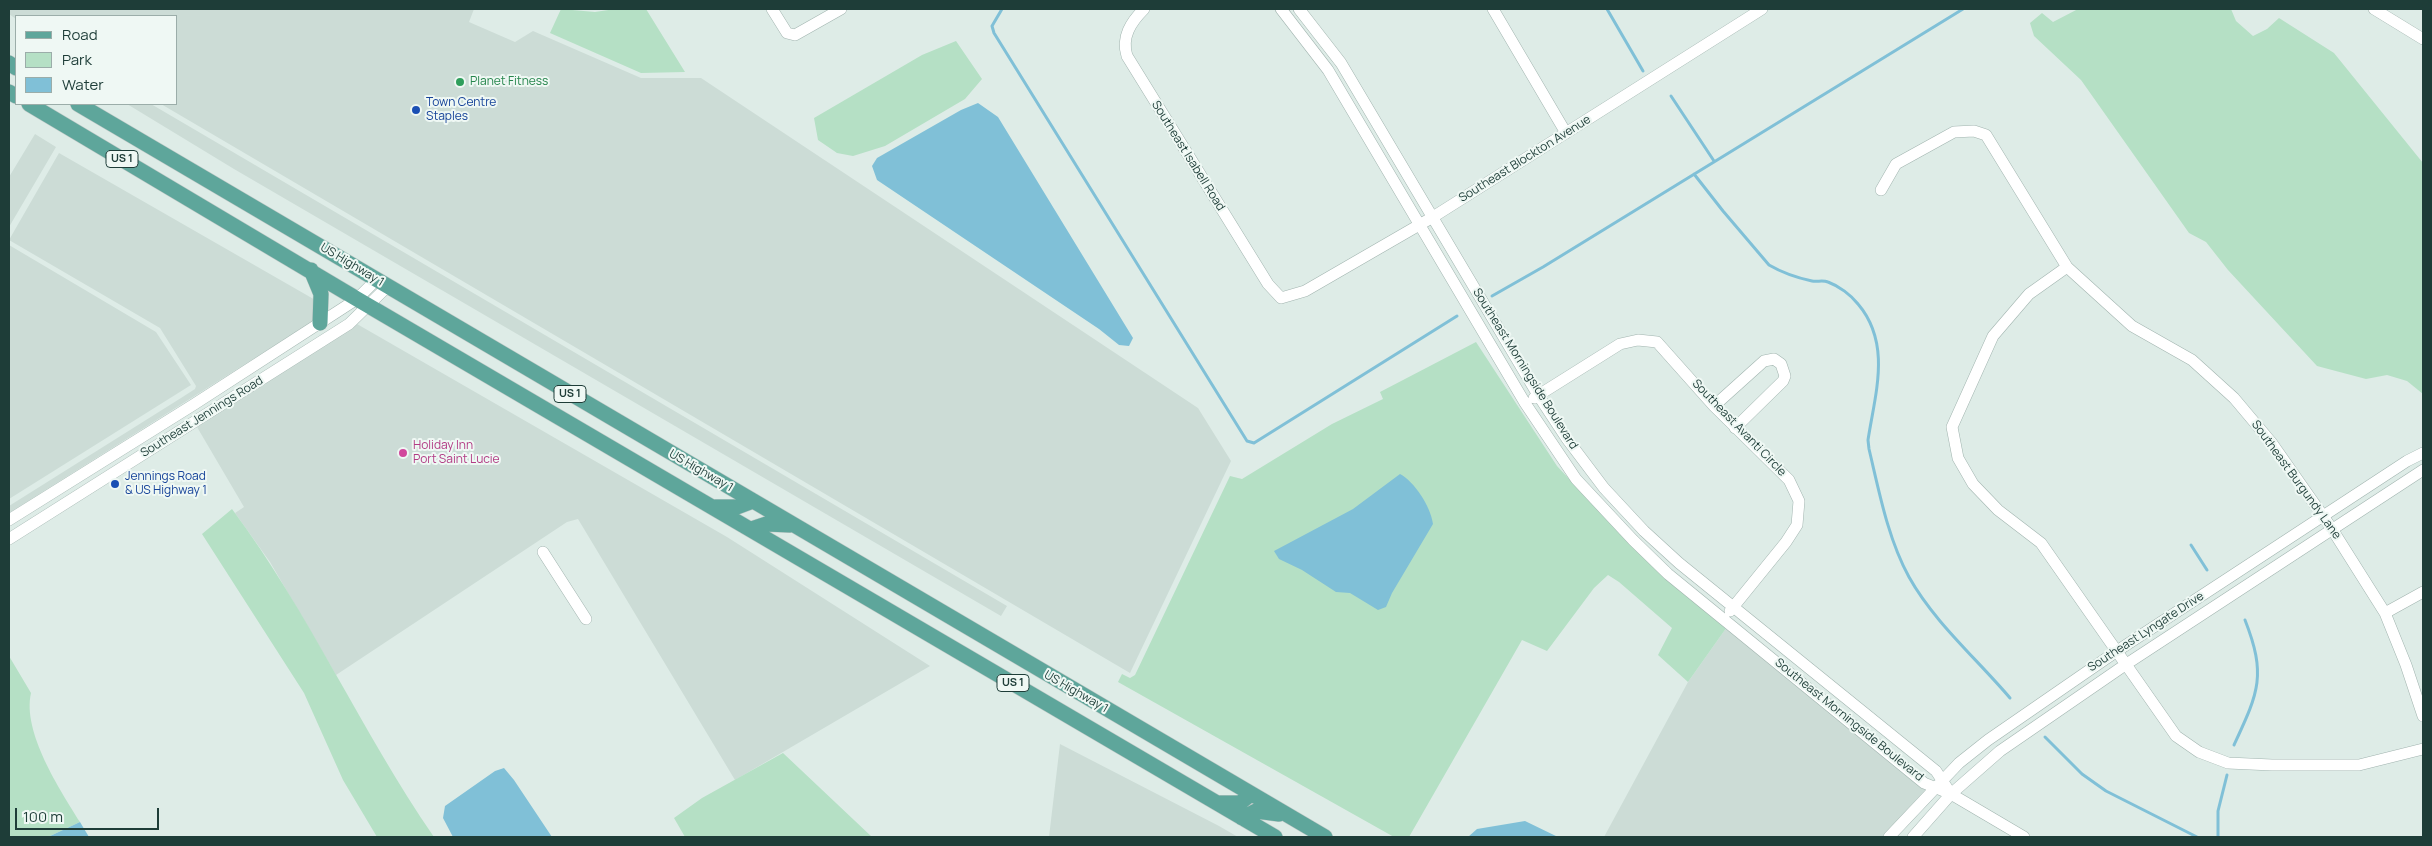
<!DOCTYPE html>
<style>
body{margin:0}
#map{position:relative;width:2432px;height:846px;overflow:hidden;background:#deece7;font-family:Manrope,sans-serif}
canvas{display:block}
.frame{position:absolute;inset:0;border:10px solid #1e3d38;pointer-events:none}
.legend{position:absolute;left:15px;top:15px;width:162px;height:90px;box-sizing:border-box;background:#eff8f4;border:1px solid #9bada9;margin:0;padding:6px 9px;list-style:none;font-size:15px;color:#1e3d38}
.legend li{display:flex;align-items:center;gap:10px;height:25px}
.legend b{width:25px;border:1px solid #9bada9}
.scale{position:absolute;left:15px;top:808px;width:144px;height:22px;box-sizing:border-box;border:2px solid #1e3d38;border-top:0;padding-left:6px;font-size:15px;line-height:18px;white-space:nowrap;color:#1e3d38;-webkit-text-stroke:4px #eff8f4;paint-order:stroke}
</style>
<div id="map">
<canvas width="2432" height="846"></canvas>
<div class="frame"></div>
<ul class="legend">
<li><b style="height:6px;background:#5ea69b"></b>Road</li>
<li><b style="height:14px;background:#b5e0c5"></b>Park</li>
<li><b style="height:14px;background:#80c0d7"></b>Water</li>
</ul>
<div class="scale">100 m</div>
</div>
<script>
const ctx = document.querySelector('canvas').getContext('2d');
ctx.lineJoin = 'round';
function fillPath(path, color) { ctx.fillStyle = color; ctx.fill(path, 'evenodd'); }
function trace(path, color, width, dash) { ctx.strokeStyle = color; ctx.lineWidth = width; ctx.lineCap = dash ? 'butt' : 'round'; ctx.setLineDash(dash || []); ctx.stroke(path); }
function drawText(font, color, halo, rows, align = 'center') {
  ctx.font = font + ' Manrope,sans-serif'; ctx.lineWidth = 4; ctx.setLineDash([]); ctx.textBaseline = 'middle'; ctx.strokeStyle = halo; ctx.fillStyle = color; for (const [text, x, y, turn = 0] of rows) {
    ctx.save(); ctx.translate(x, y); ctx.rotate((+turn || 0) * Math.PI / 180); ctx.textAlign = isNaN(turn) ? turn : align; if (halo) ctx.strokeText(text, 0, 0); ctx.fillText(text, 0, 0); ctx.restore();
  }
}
const built = new Path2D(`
 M9,9H474L469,22L515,42L533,31L641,78H701L1198,408L1231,461L1130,673L161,104H176V16H16V19L9,14Z
 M127,104H151L1007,606L1001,616L234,169Z
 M35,134L56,147L9,227V177Z
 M59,153L317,301L315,320L9,513V506L181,398L195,389L196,386L160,328L9,240Z
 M9,245L156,332L191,385L9,499Z
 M357,324L727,537L930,666L735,780L578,519L567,522L336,675L270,562L235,513L244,507L197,427Z
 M1727,627L1926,789L1882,837H1604L1688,682Z
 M1060,744L1219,826L1238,837H1049Z`);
const green = new Path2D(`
 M561,9L595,12L615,9H646L685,72L641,73L550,33Z
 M2078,9H2231L2236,21L2253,36L2267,29L2279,18L2334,53L2423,163V394L2407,381L2387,375L2366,379L2317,366L2228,270L2206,242L2189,233L2081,80L2034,36L2030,23L2042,13L2053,22Z
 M956,41L982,79L965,99L885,146L853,156L837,153L818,140L814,118L922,55Z
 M1476,342L1557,466L1630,544L1727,627L1688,682L1658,655L1672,628L1619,582L1608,575L1594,588L1547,651L1522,640L1409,837H1394L1118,682L1122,674L1130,678L1135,675L1230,476L1242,479L1332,424L1383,399L1380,392Z
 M232,509C309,612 361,731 434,837H377L343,780L304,693L202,534Z
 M9,656L31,693C22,732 60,790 80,822L48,837H9Z
 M783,753L872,837H685L674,818L702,798Z`);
const water = new Path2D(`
 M978,103L998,117L1133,338L1129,346L1119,345L1099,329L877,180L872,166L877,158L961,110Z
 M1400,474C1414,481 1431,507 1433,524L1392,593L1386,607L1378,610L1350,593L1336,592L1302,570L1279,559L1274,551L1353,509Z
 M504,768L514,780L552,837H453L443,818L445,806L495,771Z
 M1525,821L1558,837H1468L1477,829Z
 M80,822L89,837H48Z`);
const stream = new Path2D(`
 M1002,9L992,26L994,33L1247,441L1254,443L1457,316
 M1607,9L1643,71
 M1671,96L1714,161
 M1694,174L1723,211L1769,265C1781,272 1798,278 1812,281C1817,282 1823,280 1828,282C1839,286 1851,295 1858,304C1892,344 1875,394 1868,440L1869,449C1879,491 1888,539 1909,577C1934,622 1977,659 2010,698
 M1492,296L1543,267L1963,9
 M2191,545L2207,570
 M2045,737L2082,774L2106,791L2197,837
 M2234,745C2258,693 2267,676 2245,620
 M2218,837V811L2227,775`);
const minor = new Path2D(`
 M772,9L787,33L795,35L841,9
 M1144,9C1131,22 1121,37 1127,56L1268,284L1281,298L1305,291L1433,217L1762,9
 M1281,9L1328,70L1525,403L1576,479L1633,540L1668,574L1924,783L1951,794L2024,837
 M1299,9L1341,63L1538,395L1567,439L1604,488L1644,531L1679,563L1936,771L1951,794
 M1493,9L1566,133
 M2374,9L2423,39
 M1881,190L1896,164L1954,132L1974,131L1986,135L2067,267L2132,326L2192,360L2234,398L2271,442L2332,529L2385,613L2406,665L2423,716
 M2067,267L2029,294L1993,336L1952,427L1958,458L1973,484L1998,510L2041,543L2176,736L2199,752L2228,763L2272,765H2359L2423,749
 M1534,398L1620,344L1638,340L1657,342L1714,406L1789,480L1799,501L1797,525L1786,542L1730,611
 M1714,406L1764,361L1774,359L1781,364L1785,376L1783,381L1735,428
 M9,520L193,405L357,299L377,279
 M9,539L349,324L387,287
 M543,552L586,619
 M2385,613L2423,592
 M1889,837L1959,763L1988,740L2117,651L2407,461L2423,453
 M1913,837L1951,794L2000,751L2125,665L2423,470`);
const major = new Path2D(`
 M9,63L16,68
 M9,92L16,96
 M29,104L357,299L1275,837
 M78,104L1325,837
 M311,270L321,294L320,323
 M715,507H737L753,501
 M751,529L766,524L790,525
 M1217,803H1240L1251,794
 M1242,818L1256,811L1279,814`);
const markers = [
 [460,82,5,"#2e9e5b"],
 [416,110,5,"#1a4fb4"],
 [403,453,5,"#d1479c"],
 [115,484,5,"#1a4fb4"]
];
const shields = [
 [122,159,32],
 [570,394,32],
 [1013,683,32]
];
const shieldNames = [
 ["US 1",122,159],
 ["US 1",570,394],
 ["US 1",1013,683]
];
const leisureNames = [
 ["Planet Fitness",470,82]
];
const transitNames = [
 ["Town Centre",426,103],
 ["Staples",426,117],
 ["Jennings Road",125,477],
 ["& US Highway 1",125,491]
];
const streetNames = [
 ["Southeast Isabell Road",1188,156,58],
 ["Southeast Blockton Avenue",1525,159,-32],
 ["US Highway 1",352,265,31],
 ["Southeast Morningside Boulevard",1525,369,58],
 ["Southeast Jennings Road",202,417,-32],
 ["Southeast Avanti Circle",1739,428,46],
 ["US Highway 1",701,471,30],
 ["Southeast Burgundy Lane",2296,480,54],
 ["Southeast Lyngate Drive",2146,632,-33],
 ["US Highway 1",1076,692,30],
 ["Southeast Morningside Boulevard",1849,720,39]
];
const hotelNames = [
 ["Holiday Inn",413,446],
 ["Port Saint Lucie",413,460]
];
fillPath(built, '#ccdcd6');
fillPath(green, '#b5e0c5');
fillPath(water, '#80c0d7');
trace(stream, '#80c0d7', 3);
trace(minor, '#a1b4af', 12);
trace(major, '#c0c9c7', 16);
trace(minor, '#fff', 11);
trace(major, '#5ea69b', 15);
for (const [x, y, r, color] of markers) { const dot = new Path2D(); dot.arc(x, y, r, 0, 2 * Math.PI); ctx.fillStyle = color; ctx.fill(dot); trace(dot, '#eff8f4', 2); }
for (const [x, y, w] of shields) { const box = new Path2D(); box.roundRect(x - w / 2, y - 8.5, w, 17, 4); ctx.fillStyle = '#eff8f4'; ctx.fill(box); trace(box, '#1e3d38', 1); }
drawText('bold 11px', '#1e3d38', null, shieldNames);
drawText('12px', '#27864d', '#eff8f4', leisureNames, 'left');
drawText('12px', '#164399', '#eff8f4', transitNames, 'left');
drawText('12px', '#1e3d38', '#eff8f4', streetNames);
drawText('12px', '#b23c85', '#eff8f4', hotelNames, 'left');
</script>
